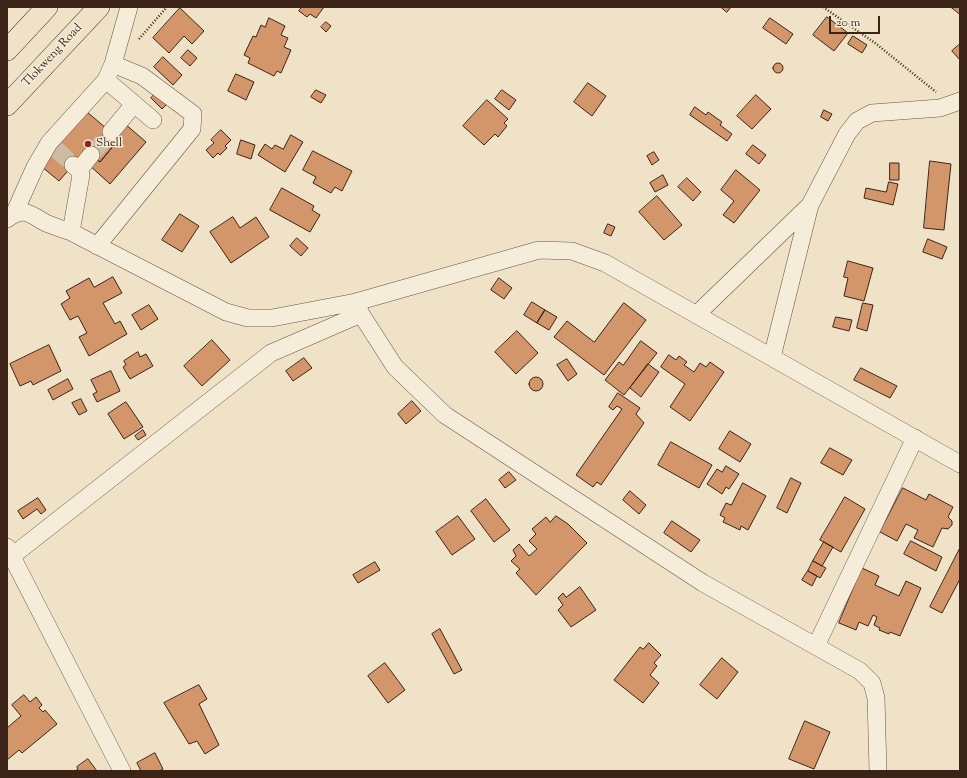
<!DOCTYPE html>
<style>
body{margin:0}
#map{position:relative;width:967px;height:778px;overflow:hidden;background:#f0e2c6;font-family:"Sorts Mill Goudy",serif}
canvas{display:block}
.frame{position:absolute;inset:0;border:8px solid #3b2417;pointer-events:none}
.scale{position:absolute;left:829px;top:16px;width:51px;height:18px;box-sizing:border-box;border:2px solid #3b2417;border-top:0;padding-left:5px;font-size:12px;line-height:14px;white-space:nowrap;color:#3b2417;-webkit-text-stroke:3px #f5ecda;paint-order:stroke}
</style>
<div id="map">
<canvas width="967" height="778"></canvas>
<div class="frame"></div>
<div class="scale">20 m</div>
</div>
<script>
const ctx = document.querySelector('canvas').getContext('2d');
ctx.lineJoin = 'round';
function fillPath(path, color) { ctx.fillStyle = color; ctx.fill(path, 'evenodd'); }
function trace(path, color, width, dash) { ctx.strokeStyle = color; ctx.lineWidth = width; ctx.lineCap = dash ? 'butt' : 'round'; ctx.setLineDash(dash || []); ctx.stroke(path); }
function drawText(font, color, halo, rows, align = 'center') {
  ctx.font = font + ' "Sorts Mill Goudy",serif'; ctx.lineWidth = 3; ctx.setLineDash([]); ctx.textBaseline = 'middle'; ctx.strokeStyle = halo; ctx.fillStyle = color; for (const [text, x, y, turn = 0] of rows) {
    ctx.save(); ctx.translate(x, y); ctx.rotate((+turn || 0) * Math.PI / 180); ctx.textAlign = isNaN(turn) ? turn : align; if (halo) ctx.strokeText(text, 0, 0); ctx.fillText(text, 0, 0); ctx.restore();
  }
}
const building = new Path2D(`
 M302,7H324L316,18L310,14L307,17L299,11Z
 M721,7H731L727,12Z
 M951,7H960V14Z
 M180,8L204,31L192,44L184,36L169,53L153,38Z
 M827,17L848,33L834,51L813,35Z
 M269,18L285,26L281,35L288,38L284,47L291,50L281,73L277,71L274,76L248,63L250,58L244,55L253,36L256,37L261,25L265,27Z
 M770,18L793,34L786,44L763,28Z
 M326,22L331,26L326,32L321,27Z
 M853,36L867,45L862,53L848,44Z
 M960,44V60L952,51Z
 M188,50L197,58L190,66L181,58Z
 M163,57L182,75L173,85L154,67Z
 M773 68a5 5 0 1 1 10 0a5 5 0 1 1-10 0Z
 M236,74L254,82L246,100L228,91Z
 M588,83L606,96L592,116L574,102Z
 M159,90L170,101L162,109L151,98Z
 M316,90L326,95L321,103L311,97Z
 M502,90L516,100L509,110L495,99Z
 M756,95L771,109L752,129L737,116Z
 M487,100L508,119L504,123L507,126L498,137L495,134L484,145L463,126Z
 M695,107L706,115L708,112L722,122L720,125L732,134L727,141L690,115Z
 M824,110L832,114L828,121L821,117Z
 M87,112L119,139L100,162L86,150L59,181L41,166Z
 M124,123L146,142L110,184L88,164L94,158L100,162L119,139L114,134Z
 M221,130L231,140L225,146L227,148L220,155L218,153L213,158L206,150L214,143L211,140Z
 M291,135L303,142L285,172L258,155L265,144L272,149L275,145L283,149Z
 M241,140L255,145L251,159L237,154Z
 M753,145L766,155L759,164L746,154Z
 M313,151L352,171L342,191L335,187L331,193L313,183L316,177L303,170Z
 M654,152L659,160L652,165L647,156Z
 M930,161L951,164L944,230L924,228Z
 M890,163H899V180H890Z
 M736,170L760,190L734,223L723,215L734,201L721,190Z
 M663,175L668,185L655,192L650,183Z
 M687,178L701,192L693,201L678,187Z
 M889,182L898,184L893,205L864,198L866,188L886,192Z
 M282,188L314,206L312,210L320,215L310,232L270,210Z
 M657,196L682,225L664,240L639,212Z
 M180,214L199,226L182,252L162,240Z
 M233,217L240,228L256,217L269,237L231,263L210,232Z
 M608,224L615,227L611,236L604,233Z
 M297,238L308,248L301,256L290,246Z
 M928,239L947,247L942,259L923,252Z
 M848,261L873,268L864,301L844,296L848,278L844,277Z
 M113,277L122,293L103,303L115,324L120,321L127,334L89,356L79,337L87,333L78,316L70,320L61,304L70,298L66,291L89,278L94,287Z
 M499,278L512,288L504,299L491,290Z
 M532,302L545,310L537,323L524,315Z
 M624,303L646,320L604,375L554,337L567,321L594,342Z
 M863,303L873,305L867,331L857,328Z
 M149,305L158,319L141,330L132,315Z
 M545,310L557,317L549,330L537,323Z
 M836,317L852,320L849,331L833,327Z
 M517,331L538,353L516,374L495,352Z
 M212,340L230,360L202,386L184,366Z
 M641,341L657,353L624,395L605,380L619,362L623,365Z
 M49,345L61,371L33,385L31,381L20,386L10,364Z
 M138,352L140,357L146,354L153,366L130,379L123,367L126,365L124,361Z
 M669,355L676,360L679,356L687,362L684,365L694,372L700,363L706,367L710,362L724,372L690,421L670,407L685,384L661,367Z
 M304,358L312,368L293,381L286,371Z
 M567,359L577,374L568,381L557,365Z
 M648,364L659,372L641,397L630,388Z
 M861,368L897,386L890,398L854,380Z
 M111,371L120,391L97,402L93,394L97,392L91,380Z
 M529 384a7 7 0 1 1 14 0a7 7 0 1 1-14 0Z
 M68,379L73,389L53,400L48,390Z
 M618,393L640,408L636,414L644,423L601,485L597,482L593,487L576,475L622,409L617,406L613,410L609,407Z
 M81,399L87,411L79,415L72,403Z
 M412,401L421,411L406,424L398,414Z
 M126,402L143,427L124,439L108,414Z
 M143,430L146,435L138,440L135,436Z
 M730,431L751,444L740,462L719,449Z
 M671,442L712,465L699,488L658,465Z
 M830,448L852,460L843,475L821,463Z
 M726,466L739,474L729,489L726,487L722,494L707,484L717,469L722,472Z
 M509,472L516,480L505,488L499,480Z
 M791,478L801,483L787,513L777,508Z
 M743,483L766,496L748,530L741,526L740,530L723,522L725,518L720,515L726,503L731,505Z
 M903,488L926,500L929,494L953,507L948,517L952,521V525L948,529L942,528L933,547L914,538L918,530L906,524L897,541L880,532Z
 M630,491L646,505L639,514L623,500Z
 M845,497L865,509L841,552L820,540Z
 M38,498L46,510L41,514L37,509L23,519L18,511Z
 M486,499L510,530L494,542L471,511Z
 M458,516L475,539L452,555L436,532Z
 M556,516L568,524L587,543L536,595L516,573L520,569L511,561L516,556L513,550L519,544L529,556L537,549L529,541L536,534L532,529L546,517L550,522Z
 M672,521L700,540L691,552L664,533Z
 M911,541L942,557L936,571L904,554Z
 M824,542L833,547L822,566L813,561Z
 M960,548V579L942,613L930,607Z
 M813,561L826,568L820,578L808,571Z
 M375,562L380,570L358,583L353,575Z
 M862,568L879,576L875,585L899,596L906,581L921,588L900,636L890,632L889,634L879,630L880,628L874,625L877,617L873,615L868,626L859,622L856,630L839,623Z
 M808,571L817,576L812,586L802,580Z
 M580,587L596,610L571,627L558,610L563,605L558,598L563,593L566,597Z
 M440,629L462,670L454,674L432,634Z
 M649,643L661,655L654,663L657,666L650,675L659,683L643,703L614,680L640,647L643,649Z
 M722,658L738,672L717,699L700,685Z
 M385,663L405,690L388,703L368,676Z
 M199,685L207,699L199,704L219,745L205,754L197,741L189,744L164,703Z
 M24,695L30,702L36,697L42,705L39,708L43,712L45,710L57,724L22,753L19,750L7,760V728L21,716L12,705Z
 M805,721L830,732L814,769L789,759Z
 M155,753L163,769L159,771H141L137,763Z
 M88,759L97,771H75L78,769L77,767Z`);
const minorTunnel = new Path2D(`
 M56,149L73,165
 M91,155L111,132`);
const path = new Path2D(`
 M823,7L875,43L936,92
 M139,39L167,7`);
const minor = new Path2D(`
 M106,80L153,120
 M111,132L134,104
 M79,170L91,155
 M14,214L35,167L49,143L106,80L113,64L129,7
 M7,219C23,207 29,213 44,222C52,226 62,229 71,232L226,312L248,318H272L356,302L539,250L572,251L605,263L960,464
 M71,232L81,175L80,171L73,165
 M97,246L192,129L193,114L142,76L113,64
 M356,302L361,314L395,367L445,415L703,583L860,671L872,683L876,698L878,771
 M697,314L810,205L847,134L857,121L872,113L940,108L960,101
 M772,357L810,205
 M7,547L122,771
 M12,556L271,353L361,314
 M816,646L915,438`);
const major = new Path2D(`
 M7,50L47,7
 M7,105L99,7`);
const markers = [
 [88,144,4,"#8f2418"]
];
const streetNames = [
 ["Tlokweng Road",53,56,-47]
];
const poiNames = [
 ["Shell",96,144]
];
fillPath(building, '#d3956a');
trace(building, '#3b2417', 1);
trace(minorTunnel, '#ccbca3', 17, [17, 8]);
trace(minor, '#685443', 18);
trace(major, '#3b2417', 22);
trace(path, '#3b2417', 2.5, [1, 2]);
trace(minor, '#f5ecda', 17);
trace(major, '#f0e2c6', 21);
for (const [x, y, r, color] of markers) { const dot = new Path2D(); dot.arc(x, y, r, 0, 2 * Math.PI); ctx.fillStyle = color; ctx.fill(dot); trace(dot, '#f5ecda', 1.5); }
drawText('12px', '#3b2417', '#f5ecda', streetNames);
drawText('12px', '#3b2417', '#f5ecda', poiNames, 'left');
</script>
